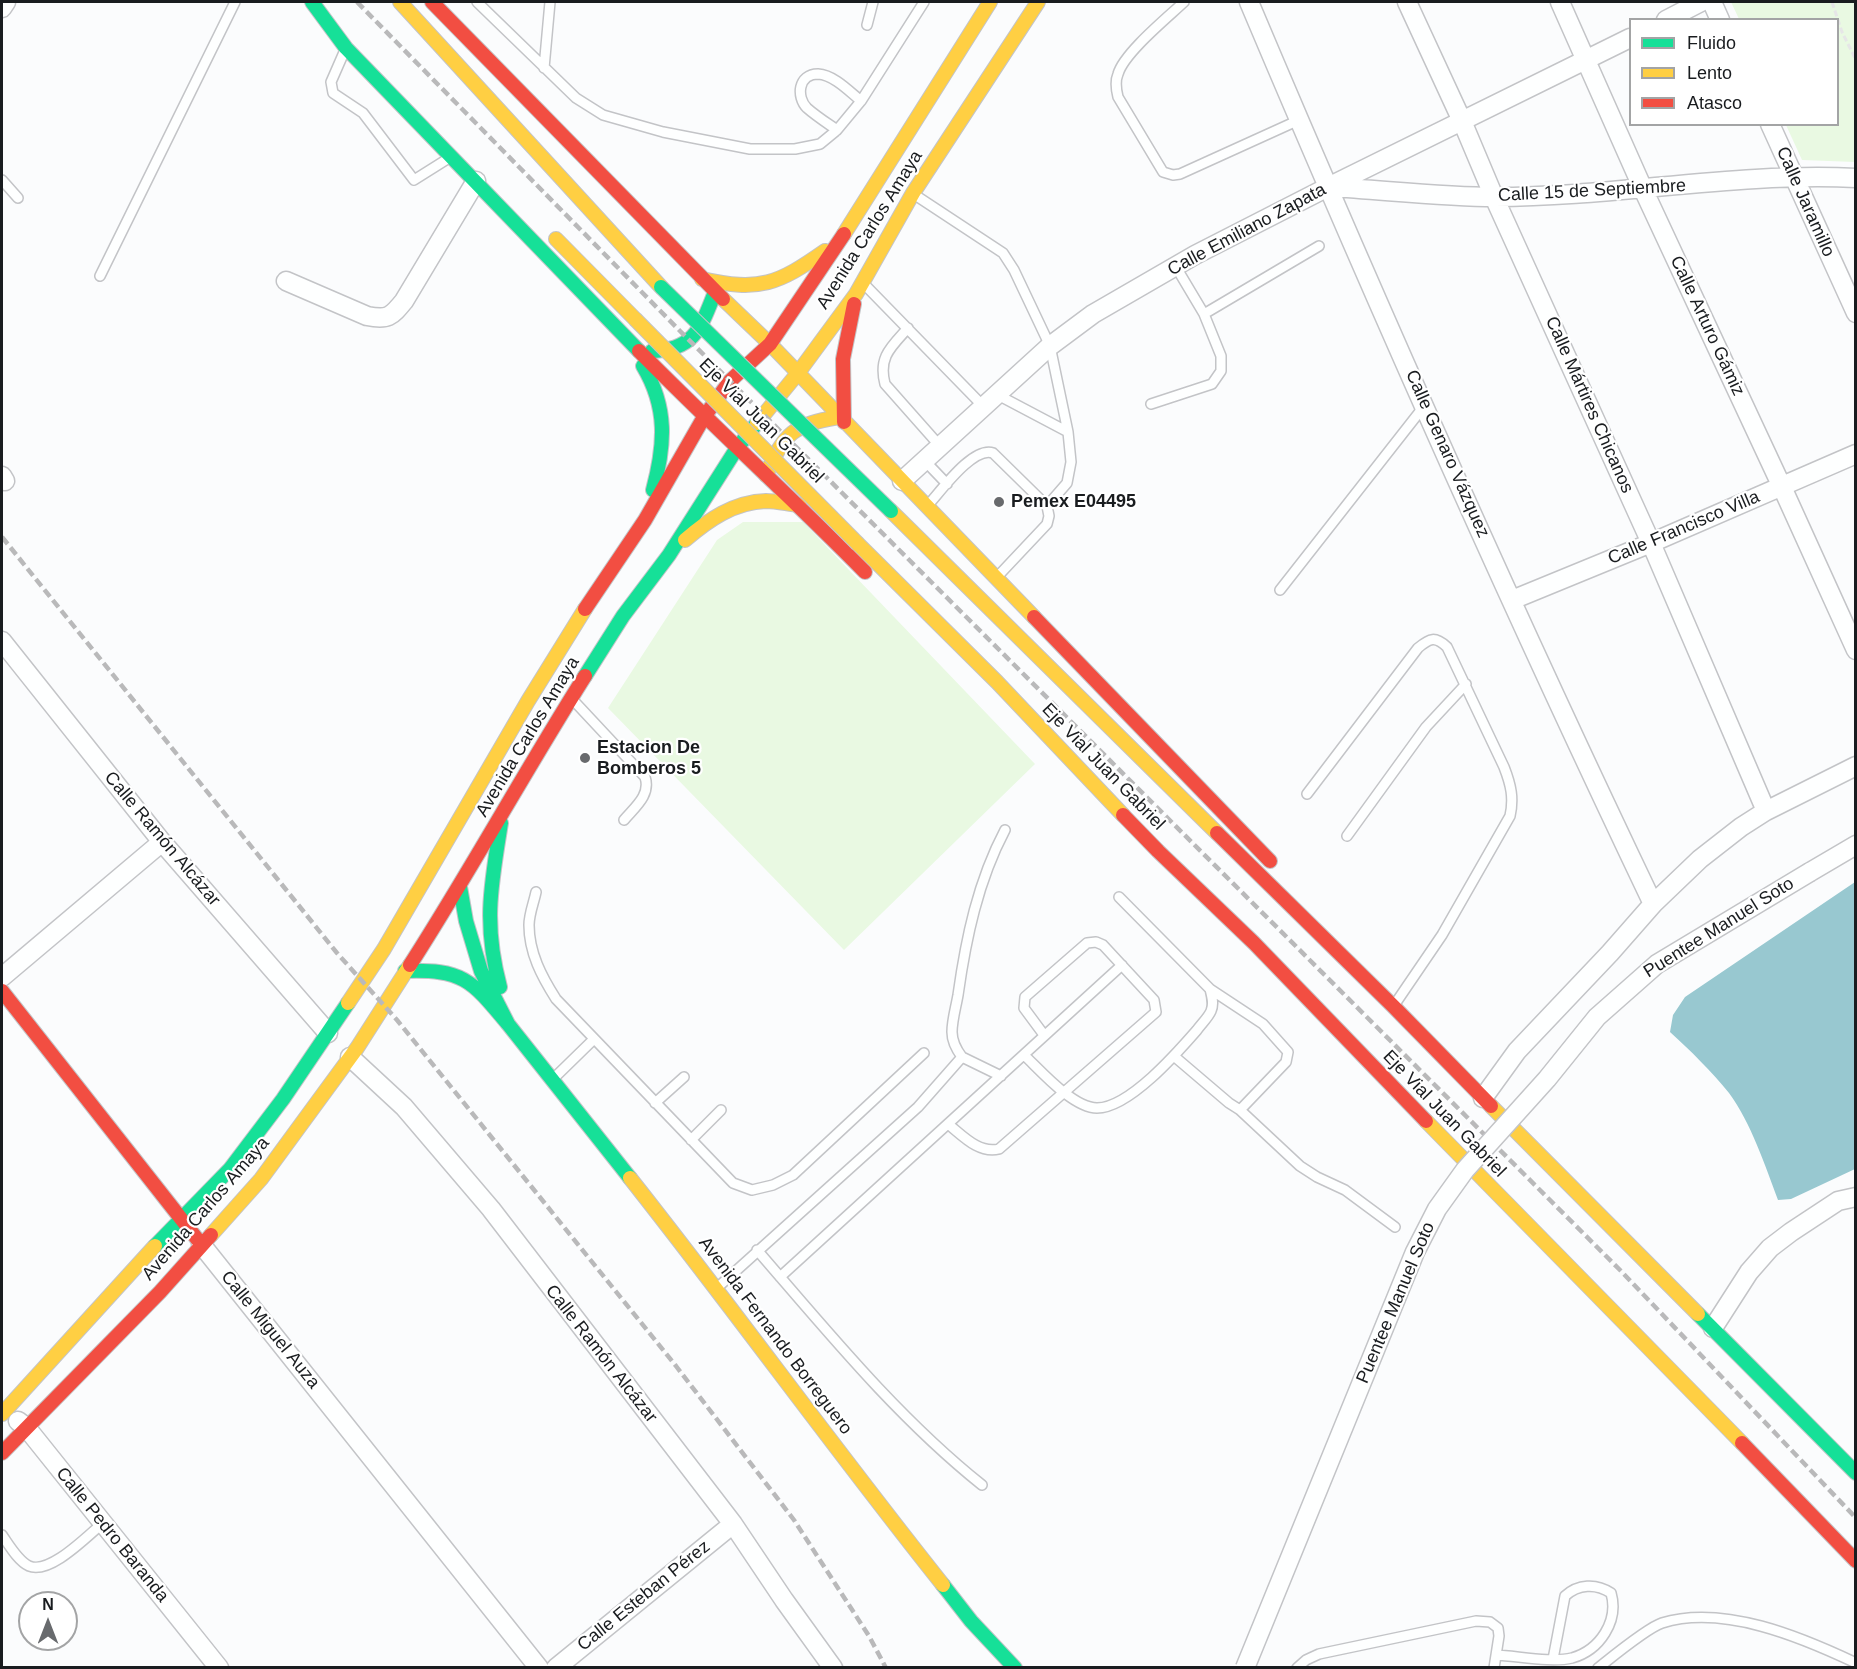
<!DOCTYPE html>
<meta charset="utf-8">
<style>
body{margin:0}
#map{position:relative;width:1857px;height:1669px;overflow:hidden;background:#fbfcfd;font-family:Arial,sans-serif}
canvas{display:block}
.frame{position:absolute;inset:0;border:3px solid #191c1f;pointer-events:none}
.legend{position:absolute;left:1629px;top:18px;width:210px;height:108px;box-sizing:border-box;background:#fff;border:2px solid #a3a4a5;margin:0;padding:8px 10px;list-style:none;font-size:18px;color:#191c1f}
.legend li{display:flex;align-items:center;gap:12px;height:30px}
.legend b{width:30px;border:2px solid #a3a4a5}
.north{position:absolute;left:18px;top:1591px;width:60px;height:60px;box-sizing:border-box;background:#fff;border:2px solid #a3a4a5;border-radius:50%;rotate:0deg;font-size:16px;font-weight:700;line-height:24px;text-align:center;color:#191c1f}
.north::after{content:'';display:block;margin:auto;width:21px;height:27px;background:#686a6d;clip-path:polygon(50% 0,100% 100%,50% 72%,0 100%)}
</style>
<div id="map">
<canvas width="1857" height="1669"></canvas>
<div class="frame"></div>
<ul class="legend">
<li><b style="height:8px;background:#16e098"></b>Fluido</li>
<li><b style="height:8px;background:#ffcf43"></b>Lento</li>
<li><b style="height:8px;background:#f24e42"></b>Atasco</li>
</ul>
<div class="north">N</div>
</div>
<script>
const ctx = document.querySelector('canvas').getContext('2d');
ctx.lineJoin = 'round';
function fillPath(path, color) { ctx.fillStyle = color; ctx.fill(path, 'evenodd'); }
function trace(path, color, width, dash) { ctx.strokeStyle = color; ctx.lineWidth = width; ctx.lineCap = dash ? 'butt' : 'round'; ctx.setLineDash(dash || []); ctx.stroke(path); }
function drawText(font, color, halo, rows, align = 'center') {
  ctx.font = font + ' Arial,sans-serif'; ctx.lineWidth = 4.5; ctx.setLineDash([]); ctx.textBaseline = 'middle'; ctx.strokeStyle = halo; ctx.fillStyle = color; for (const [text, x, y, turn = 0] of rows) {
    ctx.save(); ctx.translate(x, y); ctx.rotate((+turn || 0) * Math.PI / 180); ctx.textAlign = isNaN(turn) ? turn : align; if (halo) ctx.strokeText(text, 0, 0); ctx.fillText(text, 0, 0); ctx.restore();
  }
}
const green = new Path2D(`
 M1731,2H1855V162L1802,160L1786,125L1838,124V20L1739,19Z
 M743,522H803L1035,764L844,950L608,708L717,540Z`);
const water = new Path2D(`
 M1855,882V1169L1791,1199L1778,1200C1765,1165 1751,1123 1729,1093C1711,1071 1691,1051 1670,1032L1673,1015L1685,997Z`);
const path = new Path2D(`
 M1832,2L1842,32L1856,60`);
const lane = new Path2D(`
 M477,2L576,98L603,115L663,132L750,149H795L820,144L837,130L861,101L924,2
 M1184,2C1167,18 1124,53 1118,74C1115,81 1116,89 1118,97L1163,172L1173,175L1180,174L1299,120
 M867,25L873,2
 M345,50L331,82L333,93L363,113L414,180L449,158
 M544,68L550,2
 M837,130C827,123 816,116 807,108C796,97 798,74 818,74C834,75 849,91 861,101
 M2,180L18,198
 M915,195L1003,253L1014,270L1050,346L1068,432L996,394
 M1176,267L1204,314L1319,246
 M100,276L235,2
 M864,284L983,406
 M908,328C891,347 878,357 885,384L939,445
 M1151,404L1212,384L1221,371V356L1204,314
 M924,460L947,484
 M928,505C941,491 973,446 993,453L1047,506L1049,516L1047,524L998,576
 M1047,506L1067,483L1071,462L1068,432
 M1280,590L1425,405
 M573,700L645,777C651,795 635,807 624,820
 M1307,794L1418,648C1430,638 1435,636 1447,647L1504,767C1511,785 1514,798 1510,816L1442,935L1395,1004
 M1347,836L1426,727L1466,684
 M536,892C534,902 529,914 529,925C529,953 542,977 556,999L733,1183L752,1190L773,1185L793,1175L924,1053
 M1210,989L1263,1024L1288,1052L1286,1062L1240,1110
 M1024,1055C1041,1071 1073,1108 1097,1108C1129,1108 1177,1053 1197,1030C1201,1024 1208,1018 1211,1011C1214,1004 1212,997 1210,989L1119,897
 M962,1057L1001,1076
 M1175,1057L1229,1103L1240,1110L1300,1166L1317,1177L1345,1190L1395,1227
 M552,1080L593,1040
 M655,1103L684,1077
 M948,1124C963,1136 979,1154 999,1149L1156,1012L1154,1000L1103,945L1096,942L1087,943L1025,997L1024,1008L1044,1035
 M691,1140L721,1110
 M757,1250C828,1332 897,1417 982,1485
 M780,1277L1122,965
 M718,1287L918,1107L962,1057C956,1049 952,1042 952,1032C952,1020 956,1007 958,995C966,938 978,881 1005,830
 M2,1535C9,1545 18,1561 29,1566C50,1575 87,1536 103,1523
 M1496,1655C1518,1656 1551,1663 1572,1658C1600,1650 1619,1621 1611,1593C1596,1583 1578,1584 1565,1596L1553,1659
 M1297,1668L1306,1660L1319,1654L1476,1621L1490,1622L1498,1628L1499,1636L1494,1668
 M1598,1668C1612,1657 1647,1628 1662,1623C1723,1604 1801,1637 1856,1663`);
const street = new Path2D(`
 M1249,2C1377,305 1511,607 1653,904
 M1407,2L1462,121L1494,197L1651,543L1766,811
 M1560,2L1643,189L1782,487L1856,650
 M1712,2L1720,20
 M2,8L6,2
 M1666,20L1701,2
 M1770,124L1856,313
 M1330,187C1384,190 1442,197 1495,197C1615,197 1735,172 1856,178
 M286,281L367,316C388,320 391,317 404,301L476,181
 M2,476L5,481
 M902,481L1050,346L1093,314L1195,255L1328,187L1630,38
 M1512,600L1651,543L1856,454
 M2,641L162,842L328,1033
 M1810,872L1856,845
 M2,977L162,842
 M350,1057L404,1107L491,1209L733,1524L784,1600L833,1668
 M1483,1098L1517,1051L1610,953L1653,904L1700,859L1741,827L1766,811L1856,766
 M201,1244L539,1668
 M1713,1328L1749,1272L1770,1248L1791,1232L1838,1201L1856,1197
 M18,1421L26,1427L219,1668
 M556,1668L733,1524`);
const fast = new Path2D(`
 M312,2L346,48L639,351
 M652,351C695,350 701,327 715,292
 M643,366C668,408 665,445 653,490
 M585,676L623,616L669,555L737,448L757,423
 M460,887L466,921L481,971L508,1024L630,1178
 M405,971C464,969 472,981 508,1024
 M500,987C483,924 491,885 501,823
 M155,1246L230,1169L283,1099L348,1003
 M1698,1314L1856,1473
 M943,1585L971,1621L1015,1668`);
const slow = new Path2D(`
 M400,2L661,287
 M844,234L990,2
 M556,239L635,319
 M702,279C760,292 778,284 825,251
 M723,299L770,344L1034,617
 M757,423L798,373L856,294L913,193L1038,2
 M766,475C785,432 793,425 839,417
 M891,511L1217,833
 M685,540C708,520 734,502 766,501C777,501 788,504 799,505
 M858,544L997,682L1123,815
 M348,1003L384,949L528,701L585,609
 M1491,1106L1698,1314
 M1426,1121L1742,1443
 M630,1178C736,1312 836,1451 943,1585
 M211,1235L261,1179L357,1048L410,965
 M2,1414L155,1246`);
const jam = new Path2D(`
 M432,2L723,299
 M639,351C713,426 791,497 865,572
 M844,422L843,359L854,304
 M585,609L645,520L704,417L730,381L770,344L844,234
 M1034,617L1270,861
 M1123,815L1158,851L1254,943L1426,1121
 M1217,833L1393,1006L1491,1106
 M410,965C471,870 525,771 585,676
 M2,991L201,1244
 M1742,1443L1856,1561
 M2,1453L160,1292L211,1235`);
const rail = new Path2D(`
 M357,2L680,331L1620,1270L1856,1518
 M2,537L337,953L397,1020L676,1366L794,1520L869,1636L886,1668`);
const streetBridge = new Path2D(`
 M1245,1668L1415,1252L1437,1209L1465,1170L1547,1079L1597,1017L1657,964L1810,872`);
const fastBridge = new Path2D(`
 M661,287L891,511`);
const slowBridge = new Path2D(`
 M635,319L858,544`);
const markers = [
 [999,502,6,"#686a6d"],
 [585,758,6,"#686a6d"]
];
const streetNames = [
 ["Calle 15 de Septiembre",1592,191,-3],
 ["Calle Jaramillo",1805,202,66],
 ["Avenida Carlos Amaya",870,230,-58],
 ["Calle Emiliano Zapata",1247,230,-28],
 ["Calle Arturo Gámiz",1707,326,65],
 ["Calle Mártires Chicanos",1589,405,66],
 ["Eje Vial Juan Gabriel",761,421,45],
 ["Calle Genaro Vázquez",1447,454,66],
 ["Calle Francisco Villa",1684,528,-23],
 ["Avenida Carlos Amaya",528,737,-59],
 ["Eje Vial Juan Gabriel",1103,767,46],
 ["Calle Ramón Alcázar",162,839,50],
 ["Puentee Manuel Soto",1719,928,-32],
 ["Eje Vial Juan Gabriel",1444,1114,46],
 ["Avenida Carlos Amaya",206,1209,-49],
 ["Puentee Manuel Soto",1396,1303,-67],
 ["Calle Miguel Auza",270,1330,51],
 ["Avenida Fernando Borreguero",775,1336,53],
 ["Calle Ramón Alcázar",601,1354,52],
 ["Calle Pedro Baranda",112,1535,51],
 ["Calle Esteban Pérez",644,1596,-39]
];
const poiNames = [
 ["Pemex E04495",1011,502],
 ["Estacion De",597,748],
 ["Bomberos 5",597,769]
];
fillPath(green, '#e9f9e2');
fillPath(water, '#98c8d0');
trace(lane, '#c3c4c7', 12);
trace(street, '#c3c4c7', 21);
trace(fast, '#c3c4c7', 16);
trace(slow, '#c3c4c7', 16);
trace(jam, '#c3c4c7', 16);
trace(path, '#e6e6e7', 3, [6, 3]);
trace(lane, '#feffff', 9);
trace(street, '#feffff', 18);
trace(fast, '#16e098', 14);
trace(slow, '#ffcf43', 14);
trace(jam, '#f24e42', 14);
trace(rail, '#b9b9ba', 4.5, [9, 4.5]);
trace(streetBridge, '#c3c4c7', 21, []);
trace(fastBridge, '#c3c4c7', 16, []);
trace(slowBridge, '#c3c4c7', 16, []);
trace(streetBridge, '#feffff', 18);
trace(fastBridge, '#16e098', 14);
trace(slowBridge, '#ffcf43', 14);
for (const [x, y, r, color] of markers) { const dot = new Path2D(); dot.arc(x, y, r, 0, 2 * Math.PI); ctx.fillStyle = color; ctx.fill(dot); trace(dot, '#fff', 2); }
drawText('18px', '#191c1f', '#fff', streetNames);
drawText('bold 18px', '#191c1f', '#fff', poiNames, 'left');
</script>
